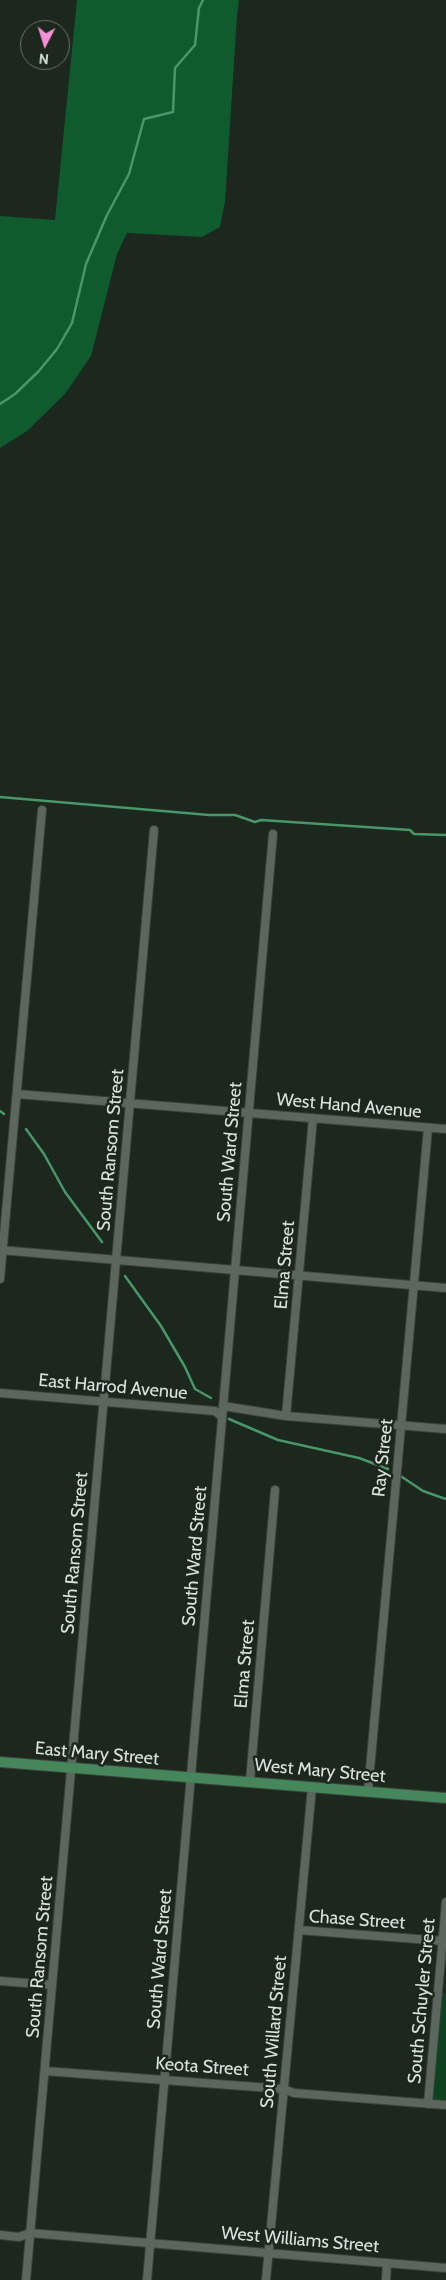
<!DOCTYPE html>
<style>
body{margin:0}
#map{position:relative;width:446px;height:2280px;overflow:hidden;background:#1c271e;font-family:Cabin,sans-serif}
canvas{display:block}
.north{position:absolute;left:20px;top:20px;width:50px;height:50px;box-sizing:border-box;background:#1c271e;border:1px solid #68726a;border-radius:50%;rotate:185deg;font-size:14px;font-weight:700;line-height:20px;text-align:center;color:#dbe2dc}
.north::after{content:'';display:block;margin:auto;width:18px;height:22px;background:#f391d6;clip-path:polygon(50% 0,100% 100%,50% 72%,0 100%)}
</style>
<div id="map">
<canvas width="446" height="2280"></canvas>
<div class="north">N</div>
</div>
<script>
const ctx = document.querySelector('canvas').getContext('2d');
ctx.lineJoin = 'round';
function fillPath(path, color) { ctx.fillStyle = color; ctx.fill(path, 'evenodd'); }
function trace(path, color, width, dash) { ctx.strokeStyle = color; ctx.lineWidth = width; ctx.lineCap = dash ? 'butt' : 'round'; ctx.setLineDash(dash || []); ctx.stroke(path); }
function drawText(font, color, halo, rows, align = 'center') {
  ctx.font = font + ' Cabin,sans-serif'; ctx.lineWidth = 5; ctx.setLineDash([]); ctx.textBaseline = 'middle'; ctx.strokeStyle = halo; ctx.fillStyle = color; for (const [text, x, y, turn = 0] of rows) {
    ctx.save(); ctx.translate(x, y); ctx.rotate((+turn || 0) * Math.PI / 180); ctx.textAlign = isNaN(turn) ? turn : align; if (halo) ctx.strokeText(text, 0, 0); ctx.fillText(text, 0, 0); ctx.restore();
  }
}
const green = new Path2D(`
 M438,1992L446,1993V2105L428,2104Z`);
const forest = new Path2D(`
 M77,0H239L237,16L225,202L220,227L202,237L127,233L117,254L91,356L65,394L27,431L0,448V216L55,220Z`);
const stream = new Path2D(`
 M0,404L15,394L38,372L57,349L72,323L86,264L107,215L129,174L144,119L173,112L175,68L195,45L199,8L203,0
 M0,797L209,815H235L255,822L261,820L410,830L414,834L446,835
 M0,1111L4,1114
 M26,1129L44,1154L65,1192L102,1242
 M125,1276L161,1326L185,1367L195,1389L211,1398
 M229,1419L278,1440L359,1458L388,1469
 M402,1477L423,1491L446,1499`);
const minor = new Path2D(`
 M17,1094L446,1129
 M0,1250L446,1288
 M0,1279L42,810
 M0,1393L215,1411L222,1417
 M223,1406L286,1416L446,1429
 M286,1416L313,1118
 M250,1781L275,1490
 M368,1791L428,1128
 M299,1930L443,1941
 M0,1981L52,1985
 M45,2071L283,2089L294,2093L446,2105
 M428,2104L446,1902
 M0,2235L19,2237L30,2233L446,2268
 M26,2280L154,830
 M147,2280L273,834
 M266,2280L312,1787
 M386,2280L387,2263`);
const major = new Path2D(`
 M0,1762L446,1798`);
const streetNames = [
 ["West Hand Avenue",349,1106,5],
 ["South Ransom Street",111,1150,-85],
 ["South Ward Street",230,1152,-85],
 ["Elma Street",285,1265,-85],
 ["East Harrod Avenue",113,1387,5],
 ["Ray Street",383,1458,-84],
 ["South Ransom Street",75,1553,-85],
 ["South Ward Street",195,1556,-85],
 ["Elma Street",245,1664,-85],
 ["East Mary Street",97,1754,5],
 ["West Mary Street",320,1771,5],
 ["Chase Street",357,1920,4],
 ["South Ransom Street",40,1957,-85],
 ["South Ward Street",160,1959,-85],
 ["South Schuyler Street",422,2001,-85],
 ["South Willard Street",274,2032,-85],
 ["Keota Street",202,2067,4],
 ["West Williams Street",300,2240,5]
];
fillPath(green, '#0e4120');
fillPath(forest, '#105b2d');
trace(stream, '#489669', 2.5);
trace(minor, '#39423b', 10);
trace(major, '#39423b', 12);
trace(minor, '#5b675d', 8);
trace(major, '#45875a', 10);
drawText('18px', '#dbe2dc', '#1c271e', streetNames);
</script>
